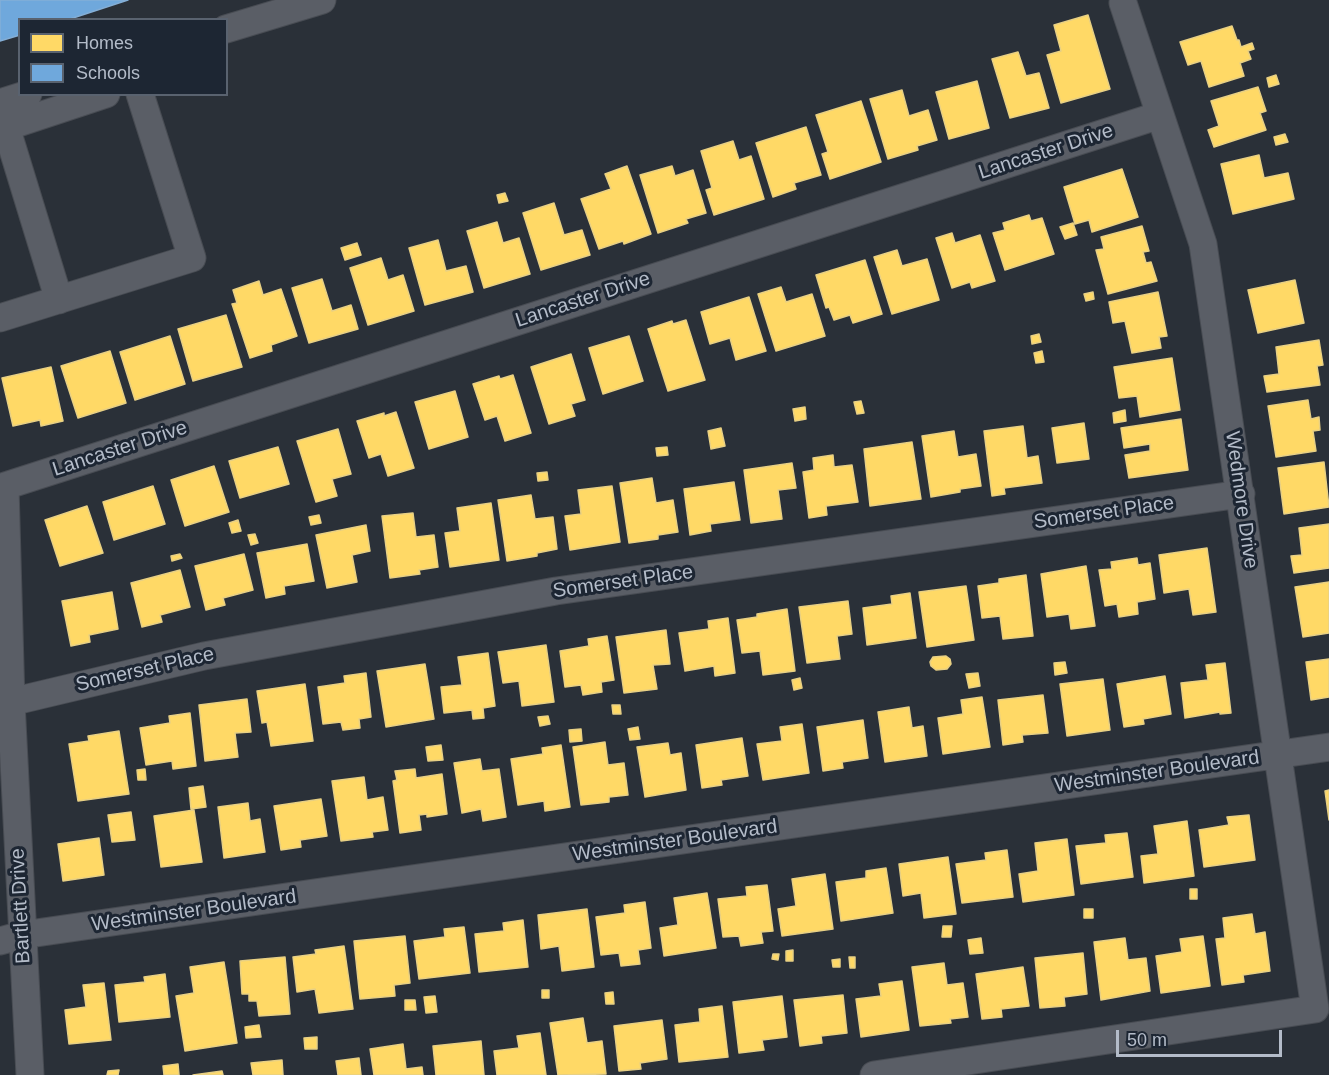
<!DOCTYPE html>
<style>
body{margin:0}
#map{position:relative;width:1329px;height:1075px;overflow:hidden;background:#2a3038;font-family:Helvetica,sans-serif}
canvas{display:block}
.legend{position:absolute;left:18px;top:18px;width:210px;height:78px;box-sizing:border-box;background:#1d2633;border:2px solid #59626f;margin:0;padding:8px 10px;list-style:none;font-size:18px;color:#b4bcc9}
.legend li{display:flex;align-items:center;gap:12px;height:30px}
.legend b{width:30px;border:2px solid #59626f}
.scale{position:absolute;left:1116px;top:1030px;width:166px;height:27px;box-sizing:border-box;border:3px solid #b4bcc9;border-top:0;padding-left:8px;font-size:18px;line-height:21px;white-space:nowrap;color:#b4bcc9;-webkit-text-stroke:4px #1d2633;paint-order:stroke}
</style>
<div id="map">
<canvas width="1329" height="1075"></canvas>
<ul class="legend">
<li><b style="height:16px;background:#ffd966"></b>Homes</li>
<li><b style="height:16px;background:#6fa8dc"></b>Schools</li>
</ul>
<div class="scale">50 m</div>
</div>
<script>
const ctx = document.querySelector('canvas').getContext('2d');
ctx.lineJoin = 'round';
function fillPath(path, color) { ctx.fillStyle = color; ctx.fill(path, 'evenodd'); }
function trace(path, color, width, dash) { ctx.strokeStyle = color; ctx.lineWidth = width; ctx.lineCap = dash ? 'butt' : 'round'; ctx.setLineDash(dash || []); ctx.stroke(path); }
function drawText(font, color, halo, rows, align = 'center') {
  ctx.font = font + ' Helvetica,sans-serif'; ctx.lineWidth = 6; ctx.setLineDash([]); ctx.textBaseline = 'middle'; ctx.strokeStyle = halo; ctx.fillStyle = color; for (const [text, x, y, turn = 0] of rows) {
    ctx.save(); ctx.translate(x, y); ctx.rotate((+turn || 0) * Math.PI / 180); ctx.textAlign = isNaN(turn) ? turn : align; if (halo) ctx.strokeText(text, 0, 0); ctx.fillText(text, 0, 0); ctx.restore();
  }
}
const homes = new Path2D(`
 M1088,15L1110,89L1061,103L1047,55L1061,51L1054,25Z
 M1232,26L1237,40H1239L1241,47L1252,43L1254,49L1248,51L1251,59L1240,63L1244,76L1209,87L1201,61L1188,65L1180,42Z
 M1018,52L1026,76L1039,73L1049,108L1010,118L992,59Z
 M1276,75L1279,84L1269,87L1267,78Z
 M977,81L989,128L949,139L936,92Z
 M1258,87L1266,111L1260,113L1266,130L1214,147L1208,130L1219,126L1211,101Z
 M902,90L909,116L928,110L937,140L917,146L918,150L888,159L870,99Z
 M861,101L881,162L830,179L822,154L828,152L816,115Z
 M806,127L821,175L794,183L796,189L773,197L756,143Z
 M1285,134L1288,142L1276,145L1274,137Z
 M733,141L739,160L751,156L764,199L714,215L706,190L712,188L701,151Z
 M1259,155L1264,178L1288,173L1294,199L1233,214L1221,164Z
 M627,166L651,234L624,244L623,241L599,249L581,199L611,189L605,174Z
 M672,166L675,176L693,170L706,213L686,219L688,223L658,233L640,175Z
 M1122,169L1138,217L1092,232L1089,220L1075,224L1064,187Z
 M505,193L508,201L499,203L497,195Z
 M554,203L564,235L582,230L590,255L541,270L523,213Z
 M1029,215L1031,221L1042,218L1054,254L1005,270L993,233L1005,230L1003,223Z
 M497,222L503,243L519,238L530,274L484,288L467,231Z
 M1073,223L1077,235L1065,239L1060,227Z
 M1142,226L1149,251L1143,252L1146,263L1151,262L1157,281L1108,294L1096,250L1104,249L1101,237Z
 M952,233L955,243L980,235L995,281L972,288L970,282L952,288L936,238Z
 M438,240L446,271L466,266L473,292L425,305L409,248Z
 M357,243L361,255L345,260L341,248Z
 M897,250L902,266L927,259L939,300L892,314L874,257Z
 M381,258L388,280L403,275L414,311L368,325L350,268Z
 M865,260L882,314L853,323L850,315L834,320L829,307L826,308L816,275Z
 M322,279L332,311L351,305L358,329L309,343L292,288Z
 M1295,280L1304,323L1258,333L1248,290Z
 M259,281L263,295L281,289L297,336L271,345L272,351L250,358L232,304L237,303L233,290Z
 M781,287L786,302L812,294L825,336L776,351L758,294Z
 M1093,292L1094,299L1086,301L1084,294Z
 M1158,292L1167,336L1159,337L1161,348L1132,353L1125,321L1113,323L1109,302Z
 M749,297L766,351L736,360L730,338L710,344L701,312Z
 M226,315L242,367L193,381L178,329Z
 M686,320L705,380L668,391L648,329L672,321L673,324Z
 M1039,334L1041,342L1032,344L1031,336Z
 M170,336L185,384L135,400L120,352Z
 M629,336L643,381L603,394L589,348Z
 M1319,340L1323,365L1317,366L1320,385L1267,392L1264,376L1279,374L1276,347Z
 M110,351L126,403L78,418L61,366Z
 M1042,351L1044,362L1036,363L1034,353Z
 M571,354L585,400L571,404L575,416L549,424L531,367Z
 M1172,358L1180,410L1140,417L1137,396L1119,398L1114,367Z
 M51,367L63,421L41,426L40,420L13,426L2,378Z
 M513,375L531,433L505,441L497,416L485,420L473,384L499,376L500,379Z
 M455,391L468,437L429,449L415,402Z
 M1308,400L1311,419L1319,417L1320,430L1313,431L1316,451L1276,457L1268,406Z
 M861,401L864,413L857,414L854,402Z
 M805,407L806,419L795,421L793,409Z
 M1125,410L1126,421L1114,423L1113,413Z
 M396,412L414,468L388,476L381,454L369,458L357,421L384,413V416Z
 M1181,419L1188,470L1129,478L1125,455L1150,451V444L1124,448L1121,428Z
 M1084,423L1089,459L1057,463L1052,428Z
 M1023,426L1027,458L1038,456L1042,483L1004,488L1005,494L992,496L984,431Z
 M721,428L725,446L711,449L708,431Z
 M338,429L351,474L332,479L337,496L316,502L297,441Z
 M954,431L958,457L976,454L981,486L960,489V492L931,497L922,436Z
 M912,442L921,499L870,506L864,449Z
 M278,447L289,484L240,498L229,461Z
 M667,447L668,455L657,456L656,448Z
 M833,455L834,467L852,465L858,502L826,506L827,515L809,518L803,472L814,470L813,458Z
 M1324,462L1329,507L1284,514L1278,468Z
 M792,463L796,488L778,490L782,519L751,523L744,470Z
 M214,466L229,512L185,526L171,480Z
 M547,472L548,480L538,481L537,473Z
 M652,478L656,503L673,500L678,532L658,535V539L629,543L620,483Z
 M734,482L740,520L710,524L711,531L690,535L684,489Z
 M153,486L165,524L114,540L103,502Z
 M612,486L620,542L570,550L565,516L581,514L578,490Z
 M531,495L535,519L553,517L557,549L537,553V556L507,561L498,500Z
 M491,503L499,560L450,567L445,533L460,531L457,508Z
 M87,506L103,553L60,566L45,520Z
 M413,513L416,537L434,535L438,567L419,570L420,574L390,578L382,516Z
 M319,515L321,523L311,525L309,517Z
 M238,520L241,531L232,533L229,523Z
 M1329,524V568L1294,573L1291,556L1302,555L1299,528Z
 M366,525L370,551L352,555L357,582L327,588L316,535Z
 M255,534L258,543L251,545L248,535Z
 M307,544L314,581L284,586L285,594L266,598L257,553Z
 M1207,548L1216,612L1193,615L1189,589L1164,593L1159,555Z
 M180,554L182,558L172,561L171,556Z
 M244,554L253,590L223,598L225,605L206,610L195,566Z
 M1137,558L1138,565L1150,563L1155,599L1137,602L1138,614L1119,617L1117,604L1105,606L1099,570L1112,569L1111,562Z
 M1086,566L1095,626L1071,629L1069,614L1047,617L1041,574Z
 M180,570L190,607L160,615L162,622L142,627L131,583Z
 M1026,575L1033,636L1003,639L1000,616L982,618L978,586L999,583V579Z
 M1329,582V633L1303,637L1295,587Z
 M966,586L974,640L927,647L919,592Z
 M112,592L118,629L89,635L90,642L71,646L62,601Z
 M910,593L916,638L867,645L863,608L892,604L891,596Z
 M848,601L852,634L837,636L840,659L807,663L799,607Z
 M787,609L795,671L763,675L760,651L742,653L737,620L757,617V614Z
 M728,618L735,673L715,676L714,666L685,671L679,633L709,629L708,621Z
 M666,630L670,664L653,665L657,689L624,693L616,637Z
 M607,636L614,680L601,682L602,692L583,695L581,685L565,687L560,651L589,646L588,639Z
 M546,645L554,702L522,706L519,681L503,683L498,652Z
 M488,653L495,706L483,708L484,718L473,719L472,710L444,713L441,687L462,685L458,657Z
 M946,656L950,659L951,664L947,669L936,670L931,666L930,662L933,657Z
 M1329,659V697L1311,700L1306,662Z
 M1065,662L1067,673L1055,675L1054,663Z
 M1225,663L1231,713L1220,714V712L1185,718L1181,683L1208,680L1206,665Z
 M425,664L434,719L386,727L377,671Z
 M366,673L371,717L359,719L360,728L343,730L341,722L323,724L318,687L345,683L344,676Z
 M978,673L980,686L969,688L966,674Z
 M1165,676L1171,714L1143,719L1144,724L1124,727L1117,684Z
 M800,678L802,688L794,690L792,680Z
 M1103,679L1110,730L1067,736L1060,684Z
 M305,684L313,741L271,746L267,722L262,723L257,691Z
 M1043,695L1048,733L1022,735L1023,742L1003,745L998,700Z
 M982,697L990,747L943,754L938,718L963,714L961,700Z
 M247,699L251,732L235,733L238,757L205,761L199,705Z
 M612,705H620L621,714H613Z
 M909,707L912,728L923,726L927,756L885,762L878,712Z
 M190,713L196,766L173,769L172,761L146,765L140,728L170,723L169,716Z
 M548,716L550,724L540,726L538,717Z
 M863,720L868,758L842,762L843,768L823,771L817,727Z
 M802,724L809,773L763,780L757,744L782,741L780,727Z
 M638,727L640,739L630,740L628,729Z
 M581,729L582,741L570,742L569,730Z
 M119,731L129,794L78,801L69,744L89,741L88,736Z
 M742,738L748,776L721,780L722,785L702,788L696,745Z
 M605,742L608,765L624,763L628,795L609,797V802L581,805L573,747Z
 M668,743L670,755L681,753L686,790L645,797L637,747Z
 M441,745L443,760L428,761L426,747Z
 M561,745L570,807L545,811L544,801L518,805L511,759L543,754L542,748Z
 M480,759L482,771L499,769L506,817L483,821L481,809L462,813L454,763Z
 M145,769L146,780H138L137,770Z
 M415,769L416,778L442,774L447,814L427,817V814L419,815L421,830L400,833L393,781L397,780L395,771Z
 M364,777L367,800L383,797L388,830L372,832L373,837L341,841L332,781Z
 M203,786L206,807L191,809L189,788Z
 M1329,790V820L1325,791Z
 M321,799L327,836L300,840L301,847L281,850L274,806Z
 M248,803L250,821L260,819L265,852L224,858L218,807Z
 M194,810L202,862L161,867L154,816Z
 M131,812L135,840L112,842L108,815Z
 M1249,815L1255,860L1204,867L1199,830L1229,825L1227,817Z
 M1187,821L1194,876L1144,883L1141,856L1158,854L1154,826Z
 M1127,833L1133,877L1081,884L1076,846L1106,843L1105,835Z
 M99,838L104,875L63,881L58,844Z
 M1067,839L1074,895L1023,902L1019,874L1038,871L1035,843Z
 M1007,850L1013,897L962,903L956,864L986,860L985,853Z
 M948,857L956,914L924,918L921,893L903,896L899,864Z
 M886,868L893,913L841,921L836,882L866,878V871Z
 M825,874L833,929L782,936L778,909L796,906L792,879Z
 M767,885L773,931L761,932L763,943L741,946L739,936L723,937L718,899L747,896L746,887Z
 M1190,889H1197V899H1190Z
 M707,893L716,948L664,956L660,928L678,925L674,898Z
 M645,902L651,948L638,950L640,964L621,966L619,953L601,955L596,917L625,913L624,905Z
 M587,909L594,967L562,971L559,946L541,949L538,915Z
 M1084,909H1093V918H1084Z
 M1252,914L1255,934L1265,932L1270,971L1243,975L1244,982L1222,985L1216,939L1225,938L1223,918Z
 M523,920L528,967L479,972L475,934L504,931L503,923Z
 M943,926H952L951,937H942Z
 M464,927L470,973L419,979L414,941L445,937L444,929Z
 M405,936L410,983L394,985L395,996L360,999L354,941Z
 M1203,936L1210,986L1161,993L1156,956L1182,952L1180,939Z
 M981,938L983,953L970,954L968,940Z
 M1125,938L1128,960L1146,958L1150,991L1101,1000L1094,942Z
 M344,946L353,1009L319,1013L315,989L297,992L293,957L316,954L315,950Z
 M793,950V961H786V951Z
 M1083,953L1087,994L1064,997L1065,1006L1040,1008L1035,958Z
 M773,954H779L778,960L772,959Z
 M285,957L290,1014L259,1016L257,1001H249V994H242L240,961Z
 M849,957H855V968H850Z
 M840,959V967H833L832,960Z
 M224,962L237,1043L185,1051L176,996L194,993L190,967Z
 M944,963L947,985L963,983L968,1017L950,1019L951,1023L920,1026L912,967Z
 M1023,967L1029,1006L1001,1009L1002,1017L982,1019L976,974Z
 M165,974L170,1017L119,1022L115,985L145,982L144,977Z
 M902,981L909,1030L861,1037L856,999L881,996L879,984Z
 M104,983L111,1040L69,1044L65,1010L86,1007L83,985Z
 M542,990H549V998H542Z
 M613,992L614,1004H606L605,993Z
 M843,995L847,1033L821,1036L822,1043L800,1046L794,1000Z
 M435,996L437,1012L426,1013L424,997Z
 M782,996L787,1037L762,1040L764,1050L739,1053L733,1002Z
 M405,1000H415L416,1010H405Z
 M722,1006L728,1057L679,1062L675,1025L700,1022L699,1009Z
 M583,1018L587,1043L602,1041L606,1074L558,1075L550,1023Z
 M662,1020L667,1059L640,1063L641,1069L619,1071L614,1026Z
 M259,1025L261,1037L246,1038L245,1027Z
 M540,1033L546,1075H497L494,1051L519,1048L517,1036Z
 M317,1037V1049H305L304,1038Z
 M481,1041L484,1075H436L433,1046Z
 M403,1044L406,1069L422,1067L423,1075H374L370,1049Z
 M359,1058L361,1075H338L336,1061Z
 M282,1060L283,1075H253L251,1063Z
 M178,1064L179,1075H164L163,1066Z
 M119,1070L118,1075H107L108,1071Z
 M222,1071L223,1075H193Z`);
const schools = new Path2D(`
 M0,0H128L67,20H20V35L0,41Z`);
const minor = new Path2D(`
 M226,29L322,0
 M0,103L28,94
 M6,127L59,300
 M0,129L106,94
 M0,318L192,258L140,94
 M11,702L204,656L556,591L1241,494
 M0,941L22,935L1329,747
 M30,1075L11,702L5,486L1160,115
 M874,1075L1315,1009L1203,244L1123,3`);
const streetNames = [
 ["Lancaster Drive",1046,152,-18],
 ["Lancaster Drive",583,300,-18],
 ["Lancaster Drive",120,449,-18],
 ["Wedmore Drive",1241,500,82],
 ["Somerset Place",1104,513,-8],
 ["Somerset Place",623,582,-8],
 ["Somerset Place",145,670,-13],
 ["Westminster Boulevard",1157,772,-8],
 ["Westminster Boulevard",675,841,-8],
 ["Bartlett Drive",21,906,-93],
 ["Westminster Boulevard",194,911,-8]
];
fillPath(homes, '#ffd966');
trace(homes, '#e8d084', 1.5);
fillPath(schools, '#6fa8dc');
trace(schools, '#84aed6', 1.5);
trace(minor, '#484c53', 29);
trace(minor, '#5a5e66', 27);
drawText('20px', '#b4bcc9', '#1d2633', streetNames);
</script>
